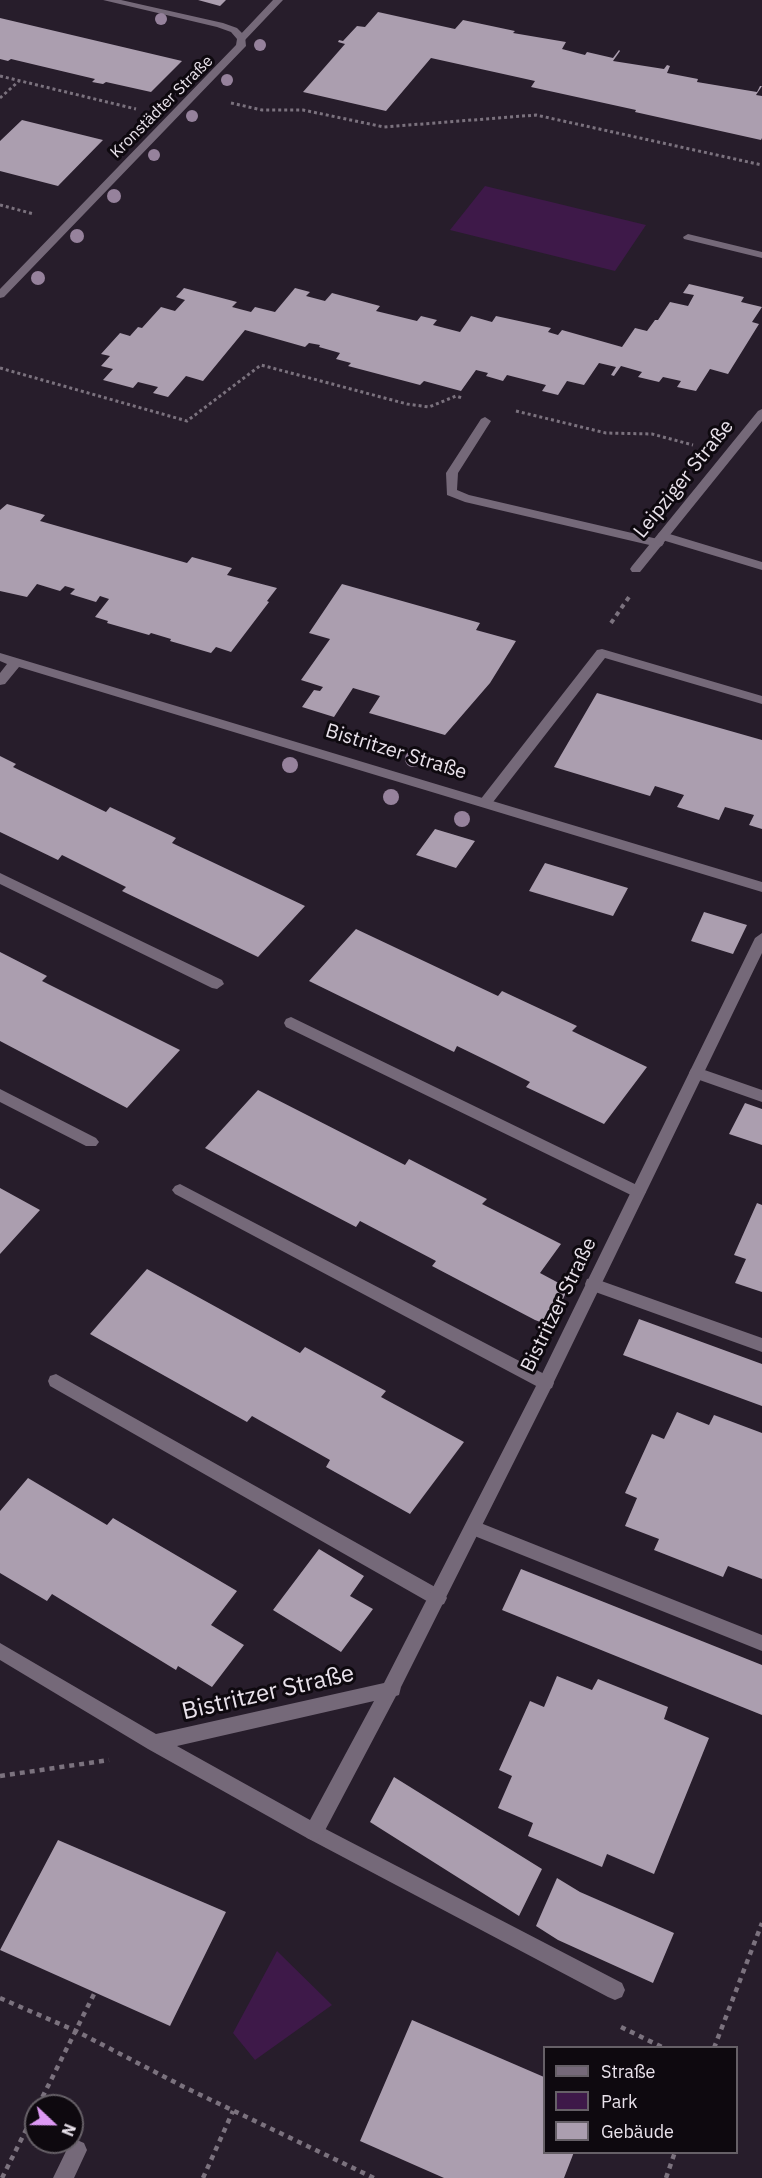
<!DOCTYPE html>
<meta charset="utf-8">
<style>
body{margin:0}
#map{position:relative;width:762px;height:2178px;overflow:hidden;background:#271d2b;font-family:"IBM Plex Sans",sans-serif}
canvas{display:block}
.legend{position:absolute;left:543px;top:2046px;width:195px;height:108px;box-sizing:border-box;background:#0e090f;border:2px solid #666067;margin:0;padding:8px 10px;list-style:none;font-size:18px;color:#e9e2eb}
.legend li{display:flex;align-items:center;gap:12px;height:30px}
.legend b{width:30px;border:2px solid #666067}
.north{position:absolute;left:24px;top:2094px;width:60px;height:60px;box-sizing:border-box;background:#0e090f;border:2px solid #666067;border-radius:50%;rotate:112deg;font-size:16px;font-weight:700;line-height:24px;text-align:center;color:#e9e2eb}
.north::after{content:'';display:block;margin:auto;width:21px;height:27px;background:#dd99f4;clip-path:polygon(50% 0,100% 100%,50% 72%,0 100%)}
</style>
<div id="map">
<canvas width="762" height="2178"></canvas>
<ul class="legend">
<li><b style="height:8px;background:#756979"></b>Straße</li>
<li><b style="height:16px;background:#3e1949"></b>Park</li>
<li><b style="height:16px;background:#ab9eaf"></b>Gebäude</li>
</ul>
<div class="north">N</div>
</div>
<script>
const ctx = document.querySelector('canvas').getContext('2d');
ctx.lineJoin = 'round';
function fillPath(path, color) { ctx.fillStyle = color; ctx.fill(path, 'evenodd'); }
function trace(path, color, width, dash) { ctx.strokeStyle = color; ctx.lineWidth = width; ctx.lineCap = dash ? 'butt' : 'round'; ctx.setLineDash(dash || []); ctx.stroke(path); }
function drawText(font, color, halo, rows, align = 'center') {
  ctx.font = font + ' "IBM Plex Sans",sans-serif'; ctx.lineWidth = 6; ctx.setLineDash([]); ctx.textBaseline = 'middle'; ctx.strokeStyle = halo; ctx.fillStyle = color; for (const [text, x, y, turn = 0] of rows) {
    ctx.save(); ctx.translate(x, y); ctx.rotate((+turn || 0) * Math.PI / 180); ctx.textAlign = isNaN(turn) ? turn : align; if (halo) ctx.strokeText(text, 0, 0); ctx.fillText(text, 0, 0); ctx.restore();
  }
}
const green = new Path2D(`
 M485,186L646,225L615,271L450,230Z
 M277,1951L332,2005L255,2060L233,2033Z`);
const building = new Path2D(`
 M198,0H226L220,6Z
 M378,12L455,29L463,20L515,31L513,33L566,42L562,49L585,55L587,52L613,58L619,50L620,51L613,61L664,69L667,65L670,66L667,73L698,79L697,82L757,92L760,86H762L756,95L762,96V138L761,140L635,112L636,110L531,87L535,81L431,58L386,111L303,92L345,44L338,42L339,40L343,41L357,26L365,27Z
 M0,18L182,61L151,92L106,82L103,84L92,82L95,79L11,59L8,61L0,59Z
 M22,120L103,140L58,186L0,171V141Z
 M689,284L744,297L741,302L762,307L752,322L759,324L728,374L710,369L696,391L677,387L681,381L663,377L659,382L638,377L642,372L621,366L614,376L611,375L616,367L599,363L584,385L567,381L558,395L542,391L546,385L507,375L503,381L486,376L488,373L476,370L461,391L424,381L420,385L348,366L351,363L336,359L340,353L319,347L320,345L309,343L305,347L245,330L203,381L186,376L168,397L153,393L158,387L138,382L133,388L103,380L113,369L101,366L110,356L101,354L120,333L130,336L138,327L142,328L161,307L175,311L185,300L176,297L184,288L237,302L232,307L251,312L255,307L275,312L295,288L310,292L306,296L325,301L332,293L380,306L376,311L417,321L421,316L437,320L433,325L460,332L471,316L492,322L496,316L551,328L548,332L558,335L562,330L622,347L635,328L647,331L655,320H658L670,302L688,306L694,295L683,293Z
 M7,504L45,515L40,521L187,563L192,557L232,568L227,575L277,588L267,601L269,602L231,652L216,647L211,653L170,641L171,639L151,633L149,635L107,623L108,621L95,617L109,599L100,596L96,602L70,594L75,589L65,586L60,591L37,584L27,597L0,591V510Z
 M342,584L480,623L476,630L516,641L490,683L445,735L369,713L380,696L353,688L334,717L302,707L314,690L320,691L323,687L301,680L330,639L309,633Z
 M597,693L762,740V829L749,825L754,815L725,807L719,820L677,807L684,795L655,786L650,796L554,767Z
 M0,756L16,764L13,767L106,812L110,807L176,838L172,843L305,906L258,957L122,891L126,887L62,855L58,860L0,832Z
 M435,829L475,841L456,868L416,855Z
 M545,863L628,888L613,916L529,891Z
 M704,912L747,925L733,954L691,941Z
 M356,929L498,996L502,991L577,1026L572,1031L647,1067L604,1124L526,1087L530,1082L494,1064L457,1046L454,1052L309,981Z
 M0,952L47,976L42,981L180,1050L127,1108L0,1041Z
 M258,1090L405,1165L409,1159L487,1199L482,1204L561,1244L540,1273L568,1288L551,1326L535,1320L432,1266L436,1261L360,1221L356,1227L205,1148Z
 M745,1103L762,1109V1145L729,1134Z
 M0,1188L40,1210L0,1254Z
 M757,1203L762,1205V1292L735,1283L746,1259L734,1255Z
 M147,1269L300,1353L305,1347L386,1391L381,1397L464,1442L410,1514L326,1467L330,1460L252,1416L247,1422L90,1334Z
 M639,1319L762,1364V1406L623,1355Z
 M677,1412L709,1425L714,1415L762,1433V1579L728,1566L723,1577L654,1550L659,1539L625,1526L637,1498L625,1493L652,1434L664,1439Z
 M28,1478L107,1525L113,1518L237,1591L211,1625L244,1645L212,1687L178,1666L176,1670L52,1594L47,1601L0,1573V1511Z
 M319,1549L364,1576L350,1596L373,1609L341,1652L273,1610Z
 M521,1569L762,1665V1715L502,1610Z
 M557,1676L592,1690L598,1679L668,1707L664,1719L709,1738L654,1874L607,1854L602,1867L528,1836L533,1823L498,1808L512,1776L499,1770L530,1701L544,1707Z
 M394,1777L542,1869L519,1916L370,1822Z
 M58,1840L226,1912L170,2026L0,1950Z
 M557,1878L580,1892L674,1933L653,1983L558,1940L536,1926Z
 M412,2020L544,2077V2152H574L564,2178H444L360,2141Z`);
const pathFar2 = new Path2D(`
 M0,76L136,109
 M0,98L19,81
 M231,103L262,110H303L384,127L536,115L762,165
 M0,205L34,214
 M0,368L187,421L261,365L407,404L429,407L456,396L462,398
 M516,411L606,433L652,434L693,445`);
const pathFar1 = new Path2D(`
 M611,623L629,597`);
const path = new Path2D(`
 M0,1776L109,1760
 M0,1998L76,2031L184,2087L374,2178
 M621,2027L664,2048
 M714,2048L762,1923
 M38,2106L95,1992
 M2,2178L36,2110
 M203,2178L233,2111
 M666,2178L675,2152`);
const service = new Path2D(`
 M273,0H283L245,40H239V36Z
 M688,234L762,252V258L684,239L683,237Z
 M485,417L491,421L458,473L457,490L469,495L662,540L664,543L662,546L658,547L465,502L447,495L446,473L481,419Z
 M663,532L762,562V570L659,539L657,536L659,533Z
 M602,649L762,696V704L605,658L490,806H480L478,803L480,800L597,650Z
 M0,873L222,980L224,984L217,989L212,988L0,884Z
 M291,1017L643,1188L646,1192L643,1196H633L286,1027L284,1023L286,1019Z
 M696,1067L762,1090V1102L691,1077L689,1073L691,1069Z
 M0,1089L96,1138L99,1142L96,1146H86L0,1102Z
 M180,1184L552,1378L554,1383L552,1388L546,1390L540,1388L175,1194L172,1190L175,1186Z
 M593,1278L762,1338V1352L587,1289L585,1284L587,1279Z
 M56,1374L444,1592L447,1598L444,1604L438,1606L432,1604L50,1386L48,1381L50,1376Z
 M473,1520L762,1635V1651L467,1533L464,1528L467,1523Z
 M314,1823L622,1983L625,1990L622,1997L615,2000L608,1997L307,1838L305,1832L307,1826Z
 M77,2140L84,2143L87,2150L74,2178H53L70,2143Z`);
const minor = new Path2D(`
 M103,0H121L223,23L237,28L245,36L246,46L4,297L0,298V289L236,45L237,39L231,32L217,27Z
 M762,409V421L640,572H632L630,569L632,566L758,411Z
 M0,653L762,882V892L19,667L5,684L0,685V673L7,664L0,661Z
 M762,933V953L551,1388L401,1687L399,1695L396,1696L321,1838L314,1841L307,1838L148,1749L0,1660V1643L156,1734L384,1683L537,1384L755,938ZM374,1701L310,1820L177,1746Z`);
const trees = [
 [161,19,6],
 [260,45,6],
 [227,80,6],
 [192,116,6],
 [154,155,6],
 [114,196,7],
 [77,236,7],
 [38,278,7],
 [413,759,8],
 [290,765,8],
 [391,797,8],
 [462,819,8]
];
const farStreetnames = [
 ["Kronstädter Straße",162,107,-45]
];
const streetNames = [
 ["Leipziger Straße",684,479,-51],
 ["Bistritzer Straße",396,752,17],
 ["Bistritzer Straße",559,1305,-64]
];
const nearStreetnames = [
 ["Bistritzer Straße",268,1693,-13]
];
fillPath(green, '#3e1949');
fillPath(building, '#ab9eaf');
trace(pathFar2, '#7b727e', 3, [3, 3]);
trace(pathFar1, '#7b727e', 4, [4.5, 4.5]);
trace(path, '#7b727e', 4.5, [5, 5]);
fillPath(service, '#756979');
fillPath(minor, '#756979');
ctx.fillStyle = '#96829c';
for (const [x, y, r] of trees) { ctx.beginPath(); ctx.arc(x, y, r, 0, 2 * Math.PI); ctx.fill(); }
drawText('16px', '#e9e2eb', '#0e090f', farStreetnames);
drawText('20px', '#e9e2eb', '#0e090f', streetNames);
drawText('24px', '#e9e2eb', '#0e090f', nearStreetnames);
</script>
